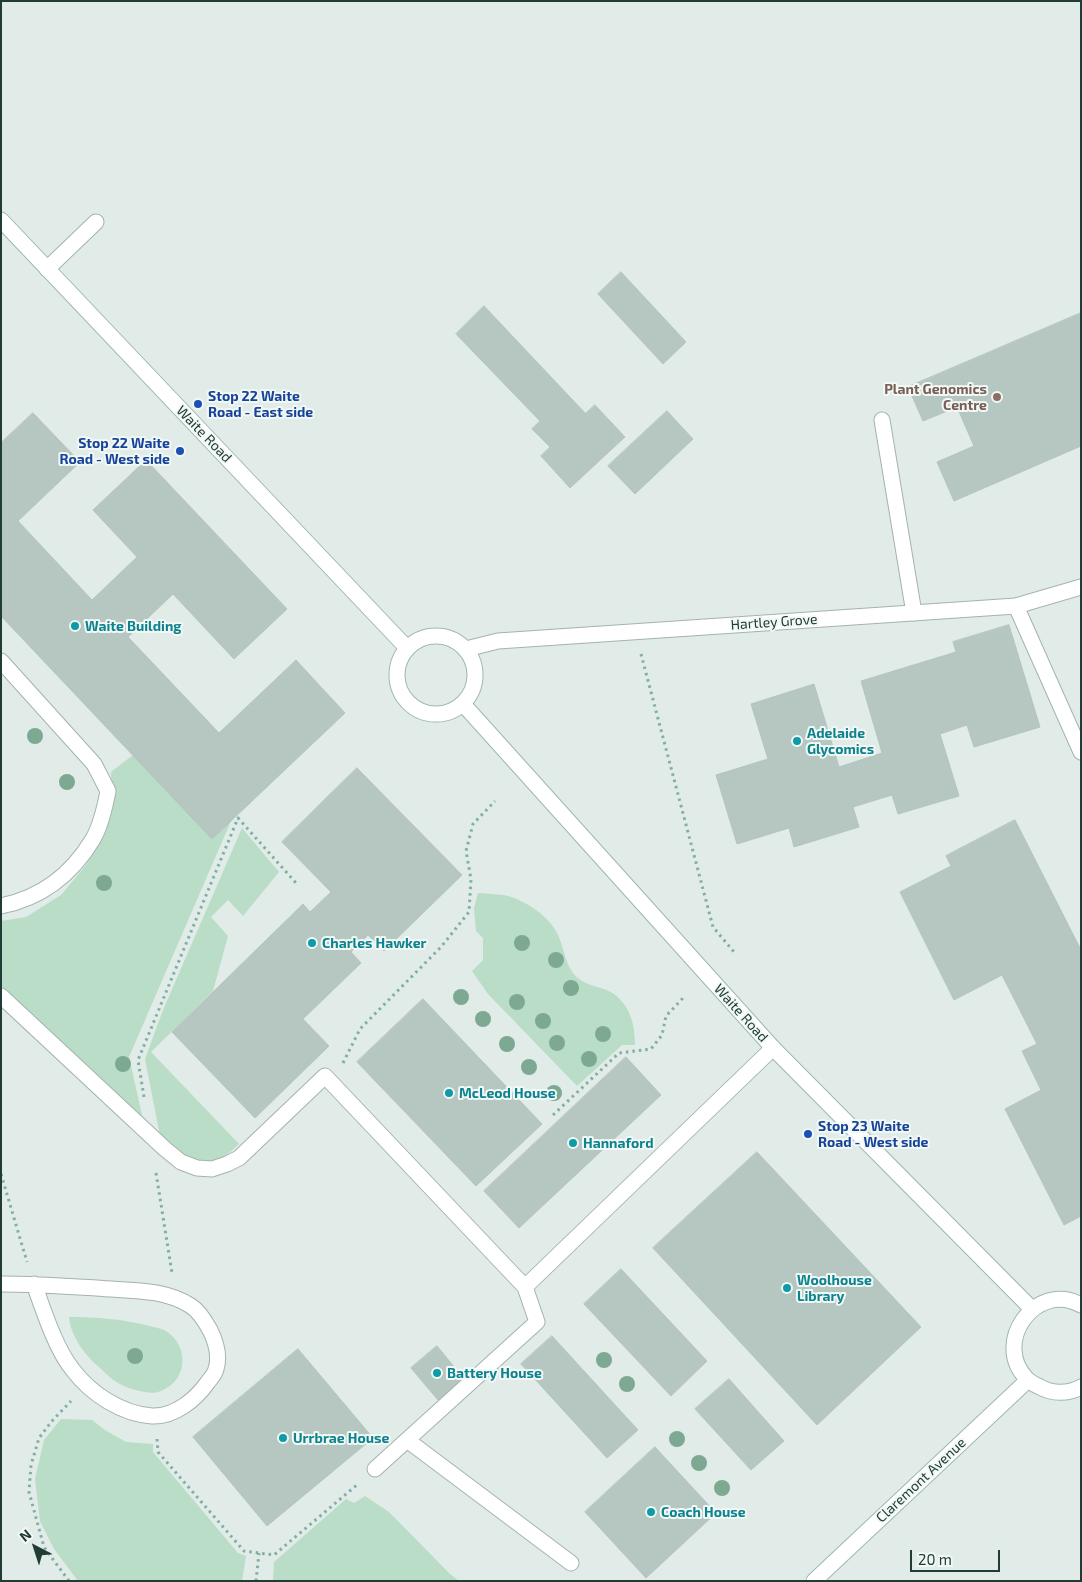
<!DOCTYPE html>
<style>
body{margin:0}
#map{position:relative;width:1082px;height:1582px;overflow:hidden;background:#e1ebe7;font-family:"Exo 2",sans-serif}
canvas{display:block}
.frame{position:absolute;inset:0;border:2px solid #213c37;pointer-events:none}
.north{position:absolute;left:10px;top:1522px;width:50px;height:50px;-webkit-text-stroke:4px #f1f8f5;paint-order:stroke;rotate:320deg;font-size:14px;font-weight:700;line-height:20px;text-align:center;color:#213c37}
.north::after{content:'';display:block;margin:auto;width:18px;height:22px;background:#213c37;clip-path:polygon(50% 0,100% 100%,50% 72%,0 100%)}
.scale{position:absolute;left:910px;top:1550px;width:90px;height:22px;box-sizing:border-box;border:2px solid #213c37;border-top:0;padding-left:6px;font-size:15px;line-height:18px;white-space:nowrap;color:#213c37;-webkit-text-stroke:4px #f1f8f5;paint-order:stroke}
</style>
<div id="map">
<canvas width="1082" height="1582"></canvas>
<div class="frame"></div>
<div class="north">N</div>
<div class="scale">20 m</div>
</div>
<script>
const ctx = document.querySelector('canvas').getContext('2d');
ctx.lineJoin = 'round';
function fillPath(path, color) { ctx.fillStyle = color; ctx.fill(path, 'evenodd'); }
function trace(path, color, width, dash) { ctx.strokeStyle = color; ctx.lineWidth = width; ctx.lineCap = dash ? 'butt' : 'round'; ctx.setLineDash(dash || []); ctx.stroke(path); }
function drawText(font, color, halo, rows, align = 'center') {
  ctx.font = font + ' "Exo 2",sans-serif'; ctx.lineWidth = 4; ctx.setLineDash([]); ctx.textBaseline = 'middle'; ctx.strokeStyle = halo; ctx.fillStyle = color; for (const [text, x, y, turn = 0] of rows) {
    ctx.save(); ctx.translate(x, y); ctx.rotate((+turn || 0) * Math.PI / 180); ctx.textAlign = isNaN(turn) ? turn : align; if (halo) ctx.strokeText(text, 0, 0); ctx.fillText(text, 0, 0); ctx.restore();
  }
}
const green = new Path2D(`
 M133,755L231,821L129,1057L144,1124L1,990V921L26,917L61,895L86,865L102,831L112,800L111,772Z
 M242,828L279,872L243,916L228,900L211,917L228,936L213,991L151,1052L239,1144C234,1148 229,1154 223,1157C201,1168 179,1153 161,1141L145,1059L163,1010Z
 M478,893C487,894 499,894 508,896C528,902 549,916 558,935C565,950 565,968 579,979C590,987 604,987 614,994C631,1007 635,1026 635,1045H622L577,1086L488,994L472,971L483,960V938L476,931L474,908Z
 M69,1317C96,1317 123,1319 149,1326C153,1327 160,1328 164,1330C191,1345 188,1383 158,1392C149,1395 126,1388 118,1383C111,1379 106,1373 100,1368C85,1355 71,1337 69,1317Z
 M61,1419L92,1420L105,1430L126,1442L153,1444V1452L238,1553L246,1556L242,1581H78L54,1549L40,1521L35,1479L44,1440Z
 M365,1496L389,1512L450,1574L459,1581H273L274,1562L346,1499L354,1503Z`);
const building = new Path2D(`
 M621,272L686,342L663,364L598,294Z
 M484,306L568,395L540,421L456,334Z
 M1081,313V446L954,501L937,462L974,446L957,407L923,421L908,387Z
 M568,395L586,414L550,447L532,429Z
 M595,405L625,437L570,488L541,456Z
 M667,411L693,439L635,494L608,466Z
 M33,413L80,462L18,521L92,600L137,557L93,510L146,460L287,609L234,659L173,594L128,637L219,733L296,660L345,713L212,839L1,616V443Z
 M1009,625L1040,727L974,747L967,725L940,734L959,796L898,814L892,795L853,807L859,827L794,847L789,828L737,844L716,775L768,759L751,704L814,684L839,767L882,753L861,681L956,652L953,642Z
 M357,768L462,875L384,951L368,935L351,952L361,963L303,1019L329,1046L255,1118L172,1032L303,904L310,912L331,892L282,842Z
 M1015,820L1081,950V1216L1064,1225L1005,1109L1041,1090L1022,1051L1037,1044L1002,975L954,1000L900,892L951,866L946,856Z
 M423,999L542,1124L476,1186L357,1062Z
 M626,1057L661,1095L519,1228L484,1191Z
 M757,1152L921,1327L817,1425L653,1248Z
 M621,1269L707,1361L671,1396L584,1304Z
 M552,1336L638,1430L607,1458L521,1364Z
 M437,1346L464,1379L438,1400L411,1368Z
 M298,1349L373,1438L267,1526L193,1437Z
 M729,1379L784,1441L751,1470L695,1409Z
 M655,1447L716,1513L646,1578L585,1512Z`);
const path = new Path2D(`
 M641,654L713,927L734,952
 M343,1063L360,1029L441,947L469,912L471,879L466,851L473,824L495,801
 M144,1097L138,1060L238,818L296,883
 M553,1115L619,1053L651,1049L662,1035L666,1016L683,998
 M156,1173L172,1273
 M1,1174L27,1262
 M157,1439L158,1452L244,1551L274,1555L358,1484
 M69,1581L44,1547L29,1492L31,1465L39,1438L52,1421L71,1401
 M256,1581L259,1553`);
const lane = new Path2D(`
 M47,269L96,222
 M882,420L914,613
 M1016,606L1081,752
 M1,661L94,764L108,791C105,807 101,825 93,839C72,874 41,898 1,906
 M1,996L165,1149L181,1162L197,1168L212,1169L227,1164L239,1158L325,1076L525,1287L537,1322L375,1469
 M1,1284C33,1284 64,1286 96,1288C128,1291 163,1288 191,1306C199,1311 205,1321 210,1330C216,1342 220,1356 216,1369C215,1374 211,1378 208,1382C196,1399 175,1417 152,1416C122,1414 91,1394 73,1370C56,1350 43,1309 34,1284
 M525,1287L773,1048
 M407,1440L571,1563`);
const street = new Path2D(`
 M466,649L498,641L1016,606L1081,587`);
const secondary = new Path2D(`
 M1,220L407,648
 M397 675a39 39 0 1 1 78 0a39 39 0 1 1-78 0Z
 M463,704L773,1048L1032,1309
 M1081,1305C1036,1280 991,1343 1027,1379C1031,1383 1036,1385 1040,1387C1052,1394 1069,1394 1081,1387
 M814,1581L1028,1380`);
const trees = [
 [35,736],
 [67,782],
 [104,883],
 [522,943],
 [556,960],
 [571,988],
 [461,997],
 [517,1002],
 [483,1019],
 [543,1021],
 [603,1034],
 [557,1043],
 [507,1044],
 [589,1059],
 [123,1064],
 [529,1067],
 [554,1093],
 [135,1356],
 [604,1360],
 [627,1384],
 [677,1439],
 [699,1463],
 [722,1488]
];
const markers = [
 [997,397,5,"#8d6e63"],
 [198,404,5,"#1a4fb4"],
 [180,451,5,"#1a4fb4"],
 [75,626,5,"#0f9aa8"],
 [797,741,5,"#0f9aa8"],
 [312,943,5,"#0f9aa8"],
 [449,1093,5,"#0f9aa8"],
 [808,1134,5,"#1a4fb4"],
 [573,1143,5,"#0f9aa8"],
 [787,1288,5,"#0f9aa8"],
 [437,1373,5,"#0f9aa8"],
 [283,1438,5,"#0f9aa8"],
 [651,1512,5,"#0f9aa8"]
];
const educationNames = [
 ["Plant Genomics",987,389],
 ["Centre",987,405]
];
const transitNames = [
 ["Stop 22 Waite",208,396],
 ["Road - East side",208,412],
 ["Stop 22 Waite",170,443,"right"],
 ["Road - West side",170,459,"right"],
 ["Stop 23 Waite",818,1126],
 ["Road - West side",818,1142]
];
const streetNames = [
 ["Waite Road",204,434,46],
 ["Hartley Grove",774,622,-4],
 ["Waite Road",741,1013,48],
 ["Claremont Avenue",921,1480,-43]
];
const cultureNames = [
 ["Waite Building",85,626],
 ["Adelaide",807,733],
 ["Glycomics",807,749],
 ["Charles Hawker",322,943],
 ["McLeod House",459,1093],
 ["Hannaford",583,1143],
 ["Woolhouse",797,1280],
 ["Library",797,1296],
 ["Battery House",447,1373],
 ["Urrbrae House",293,1438],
 ["Coach House",661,1512]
];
fillPath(green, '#b9ddc6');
fillPath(building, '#b6c6c1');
trace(building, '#b3c5bf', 1);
trace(lane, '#a4b3af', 17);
trace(street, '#a4b3af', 17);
trace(secondary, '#9fb7b1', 17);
trace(path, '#81afa4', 3, [2.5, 4]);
trace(lane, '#fff', 15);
trace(street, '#fff', 15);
trace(secondary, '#fff', 15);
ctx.fillStyle = '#7da992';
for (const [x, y] of trees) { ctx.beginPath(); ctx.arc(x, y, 8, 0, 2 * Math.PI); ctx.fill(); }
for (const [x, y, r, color] of markers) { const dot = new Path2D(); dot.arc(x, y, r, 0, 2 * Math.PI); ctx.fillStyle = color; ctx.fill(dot); trace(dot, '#f1f8f5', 2); }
drawText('bold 14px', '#785e54', '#f1f8f5', educationNames, 'right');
drawText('bold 14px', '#164399', '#f1f8f5', transitNames, 'left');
drawText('14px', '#213c37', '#f1f8f5', streetNames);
drawText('bold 14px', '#0d838f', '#f1f8f5', cultureNames, 'left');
</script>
